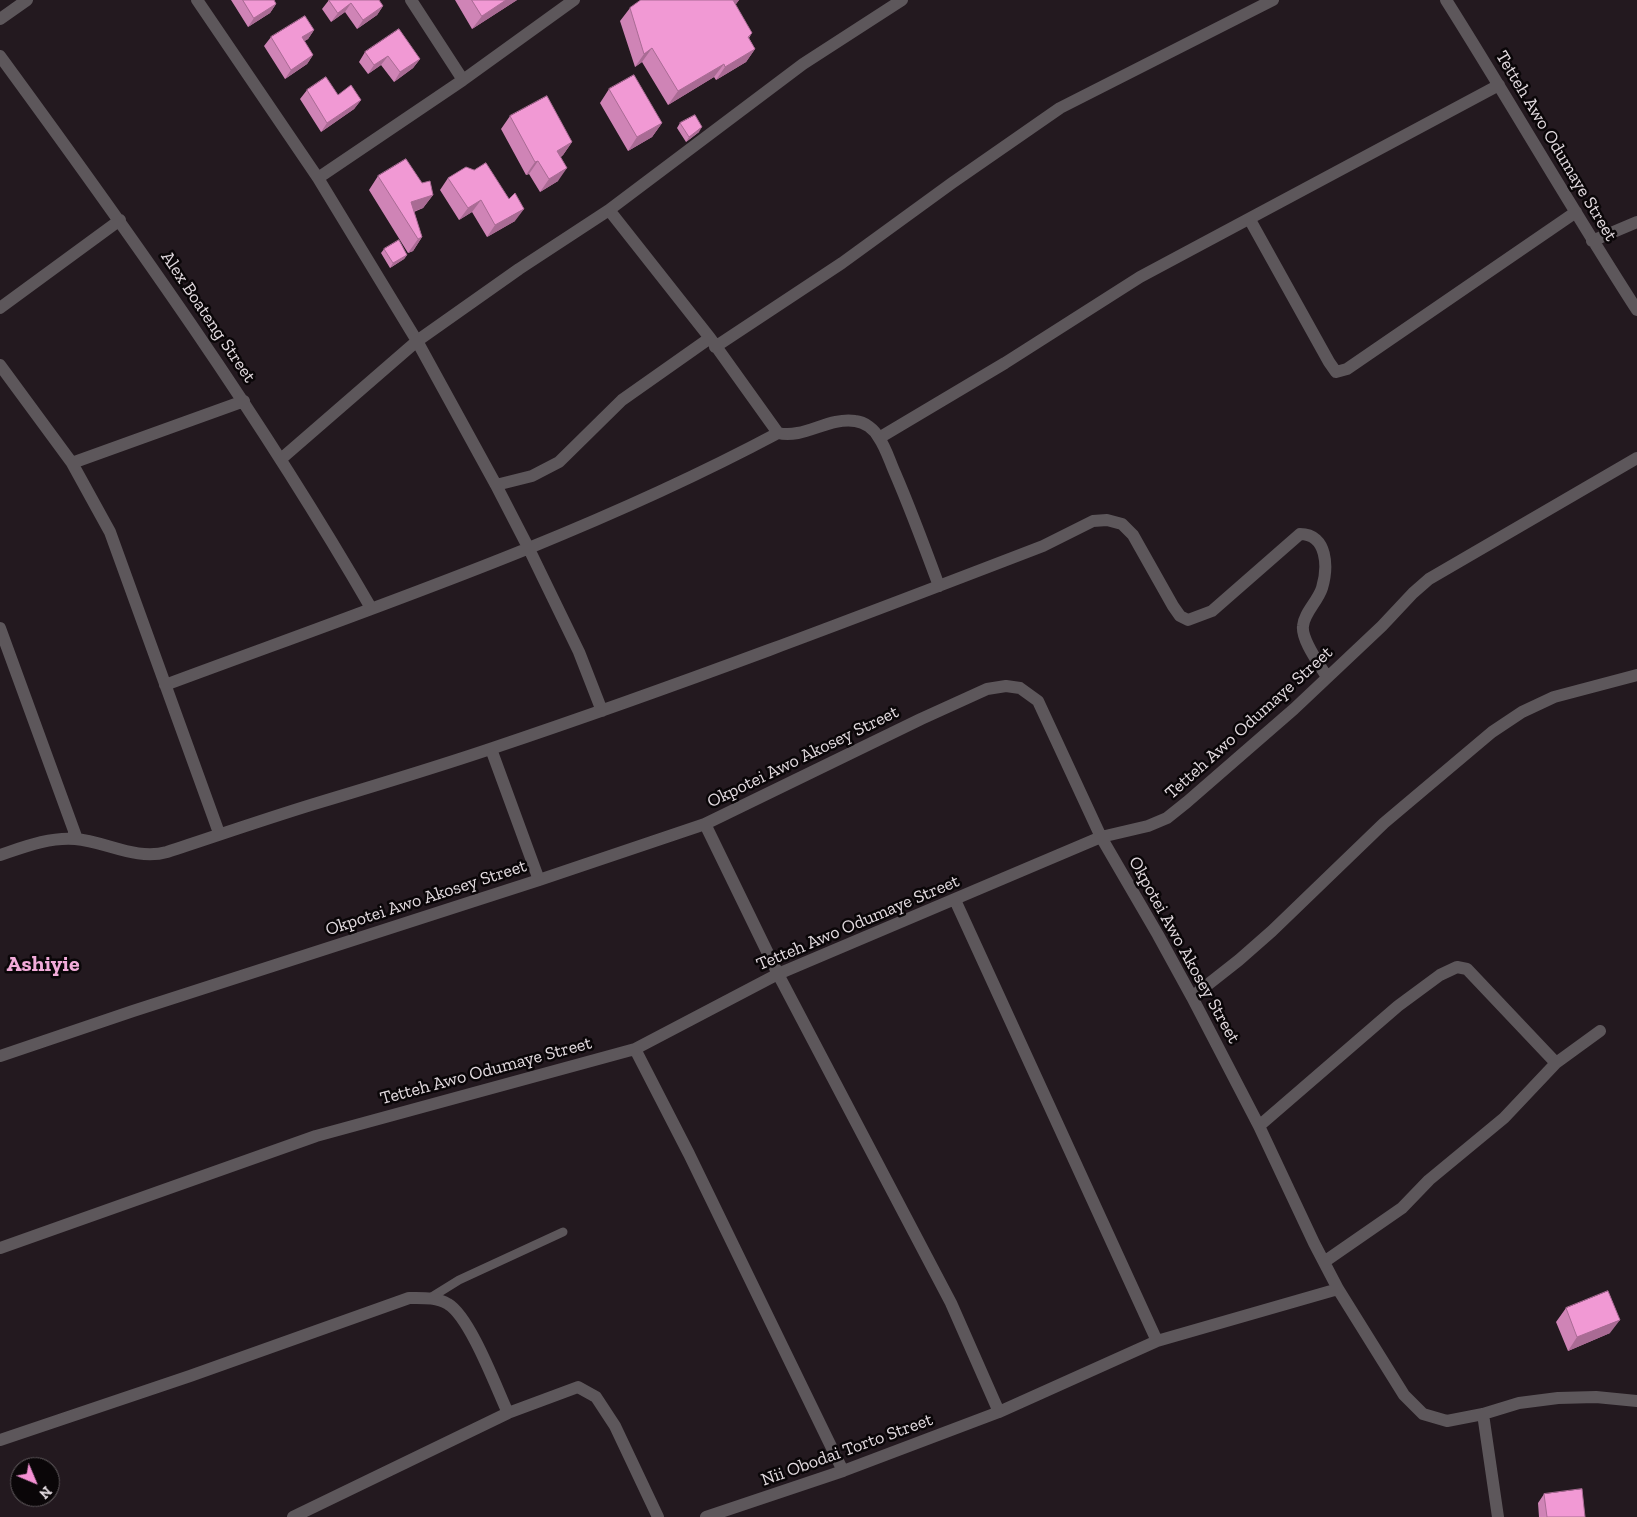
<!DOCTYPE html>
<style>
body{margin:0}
#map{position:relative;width:1637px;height:1517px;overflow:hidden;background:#23191f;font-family:"Zilla Slab",serif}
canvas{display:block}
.north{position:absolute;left:10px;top:1457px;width:50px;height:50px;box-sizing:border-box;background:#0a0608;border:1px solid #615b5e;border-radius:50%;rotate:135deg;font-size:14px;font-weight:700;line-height:20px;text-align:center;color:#e3dbe0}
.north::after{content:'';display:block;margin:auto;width:18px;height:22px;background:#f491d4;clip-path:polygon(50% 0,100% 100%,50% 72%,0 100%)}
</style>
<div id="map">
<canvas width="1637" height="1517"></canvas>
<div class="north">N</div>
</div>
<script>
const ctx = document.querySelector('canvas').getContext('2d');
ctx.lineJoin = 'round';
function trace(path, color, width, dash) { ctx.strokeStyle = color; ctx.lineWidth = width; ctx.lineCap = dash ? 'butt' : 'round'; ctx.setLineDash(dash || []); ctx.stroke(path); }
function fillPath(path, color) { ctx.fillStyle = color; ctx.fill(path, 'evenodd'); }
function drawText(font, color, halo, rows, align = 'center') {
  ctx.font = font + ' "Zilla Slab",serif'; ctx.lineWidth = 5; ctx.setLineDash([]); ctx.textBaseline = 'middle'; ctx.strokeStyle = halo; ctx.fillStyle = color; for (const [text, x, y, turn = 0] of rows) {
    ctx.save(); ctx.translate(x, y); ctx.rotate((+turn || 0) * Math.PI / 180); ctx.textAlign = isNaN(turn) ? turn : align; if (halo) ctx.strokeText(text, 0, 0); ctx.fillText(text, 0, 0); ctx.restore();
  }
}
const service = new Path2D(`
 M430,1298L459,1280L563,1232`);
const minor = new Path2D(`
 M197,0L318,178L417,341L496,485L529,549L579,652L602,711
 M411,0L463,80
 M1446,0C1511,103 1571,208 1637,310
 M0,19L27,0
 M0,56C131,235 260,416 371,608
 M318,178L463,80L574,0
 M1250,220L1329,362L1336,372L1347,369L1576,212
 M1592,241L1637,222
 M0,308L120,220
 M715,347L842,263L952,183L1060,108L1273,0
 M0,365L72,463L110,532L219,833
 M778,433C804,439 828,417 855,421C865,422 874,429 879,438C886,448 890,462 895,473C911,510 925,548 939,586
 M879,438L1005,363L1140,277L1499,85
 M281,459L417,341L519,269L609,210L803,64L902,0
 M72,463L244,401
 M496,485L532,476L559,462L622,400L710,338
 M0,628L77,839
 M165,685C372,608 583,537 778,433L710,338L609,210
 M491,749L539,880
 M705,824L778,974L951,1303L999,1412
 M0,855C24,847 49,837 75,839C105,841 136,861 167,852C216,836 265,819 314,804C374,786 434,768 493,748C678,686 861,616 1043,546L1093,521L1107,520L1122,524L1133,535L1173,606L1180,616L1188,620L1212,611L1300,534C1328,534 1328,568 1322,588C1318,601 1304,613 1303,626C1301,640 1320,665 1327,677
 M955,900L1157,1341
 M1192,997L1239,960L1272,931L1384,823L1492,732L1522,712L1554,697L1637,675
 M635,1049L689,1154L843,1471
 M0,1056L133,1011L539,880L705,824L921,719L987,689L1006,686L1020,688L1038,701L1101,837L1158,935L1192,997L1259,1126L1314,1243L1338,1289L1404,1395L1423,1414L1447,1421L1483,1414L1519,1403L1558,1398L1596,1397L1637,1401
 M1259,1126L1398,1006L1440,975L1457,967L1467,969L1556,1063
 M0,1248L316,1136L635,1049L778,974L1101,837L1148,826L1167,818L1187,802L1294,709L1382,626L1413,593L1429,579L1637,458
 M1324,1262L1402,1208L1429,1180L1504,1118L1556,1063L1600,1031
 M1483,1414L1498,1517
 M0,1440L190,1376L409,1298C422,1298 437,1297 448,1304C470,1317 496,1387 508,1413
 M293,1517L508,1413L578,1387L596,1397L615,1426L658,1517
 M706,1517L843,1471L999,1412L1157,1341L1338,1289`);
const wall = new Path2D(`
 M231,0H274L276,4L270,13L248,27Z
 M329,0L383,6L377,15L357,29L345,12L331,22L322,9Z
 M455,0H517L472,29Z
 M641,0H739L735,5L752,33L749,38L755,49L746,62L716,80L714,77L668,105L642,62L635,67L620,21L630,8Z
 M314,30L308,39L304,41L313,55L307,64L285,79L264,46L271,37Z
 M365,52L420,59L413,68L394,82L381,65L368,74L359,62Z
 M609,89L662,123L652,137L628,151L600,103Z
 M307,90L338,95L361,100L354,109L321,132L300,99Z
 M510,116L572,142L563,155L561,157L558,181L540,192L529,174L526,175L501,129Z
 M680,123L699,132L686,142L677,128Z
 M378,176L422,183L433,195L423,208L414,212L422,237L413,251L408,253L369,190Z
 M448,178L515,221L487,237L472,212L459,220L440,190Z
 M384,249L407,255L404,259L390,268L381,253Z
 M1566,1308L1610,1333L1568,1351L1556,1322Z
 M1544,1494L1585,1517H1539L1538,1503Z`);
const shadedWall = new Path2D(`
 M506,0H517L472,29L482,16Z
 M733,0H739L734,7L723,14Z
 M351,3L345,12L331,22L338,13Z
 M276,4L270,13L248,27L254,18Z
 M383,6L377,15L357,29L363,20Z
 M314,30L308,39L296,47L302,37Z
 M652,48L642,62L635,67L644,54Z
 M755,49L746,62L716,80L725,67Z
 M313,55L307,64L285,79L291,70Z
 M388,56L381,65L368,74L374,65Z
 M420,59L413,68L394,82L400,72Z
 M724,64L714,77L668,105L678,91Z
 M361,100L354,109L321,132L327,123Z
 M662,123L652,137L628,151L637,137Z
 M702,127L699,132L686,142L689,137Z
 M572,142L563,155L548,164L557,151Z
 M538,161L529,174L526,175L535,162Z
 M567,168L558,181L540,192L549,179Z
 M433,195L423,208L403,215L411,202Z
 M481,200L472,212L459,220L468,208Z
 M524,209L515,221L487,237L495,225Z
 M422,237L413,251L408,253L418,239Z
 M407,255L404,259L390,268L393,263Z
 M1620,1320L1610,1333L1568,1351L1577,1337Z`);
const building = new Path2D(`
 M243,0H274L276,4L254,18Z
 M329,0H379L383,6L363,20L351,3L338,13Z
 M472,0H506L482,16Z
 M641,0H733L752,33L748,37L755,49L725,67L724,64L678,91L652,48L644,54L630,8Z
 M305,16L314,30L302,37L313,55L291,70L271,37Z
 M399,29L420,59L400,72L388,56L374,65L365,52Z
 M634,75L662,123L637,137L609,89Z
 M326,77L338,95L351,85L361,100L327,123L307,90Z
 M547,96L572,142L557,151L567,168L549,179L538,161L535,162L510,116Z
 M695,115L702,127L689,137L680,123Z
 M406,159L422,183L430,181L433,195L411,202L422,237L418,239L378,176Z
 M486,163L509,199L515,193L524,209L495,225L481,200L468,208L448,178L466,167L474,170Z
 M399,240L407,255L393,263L384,249Z
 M1608,1291L1620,1320L1577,1337L1566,1308Z
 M1582,1489L1585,1517H1547L1544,1494Z`);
const streetNames = [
 ["Tetteh Awo Odumaye Street",1556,146,59],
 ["Alex Boateng Street",208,317,56],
 ["Tetteh Awo Odumaye Street",1249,723,-42],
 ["Okpotei Awo Akosey Street",803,757,-26],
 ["Okpotei Awo Akosey Street",426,898,-18],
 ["Tetteh Awo Odumaye Street",858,923,-23],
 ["Okpotei Awo Akosey Street",1184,950,61],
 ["Tetteh Awo Odumaye Street",486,1071,-15],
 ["Nii Obodai Torto Street",847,1450,-20]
];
const districtNames = [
 ["Ashiyie",43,965]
];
trace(service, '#5d575b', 9);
trace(minor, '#5d575b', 12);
fillPath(wall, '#cf84b6');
fillPath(shadedWall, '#a96b94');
fillPath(building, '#f199d4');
trace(building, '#a96b94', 1);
drawText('18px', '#e3dbe0', '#0a0608', streetNames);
drawText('bold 22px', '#f1abd9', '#0a0608', districtNames);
</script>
